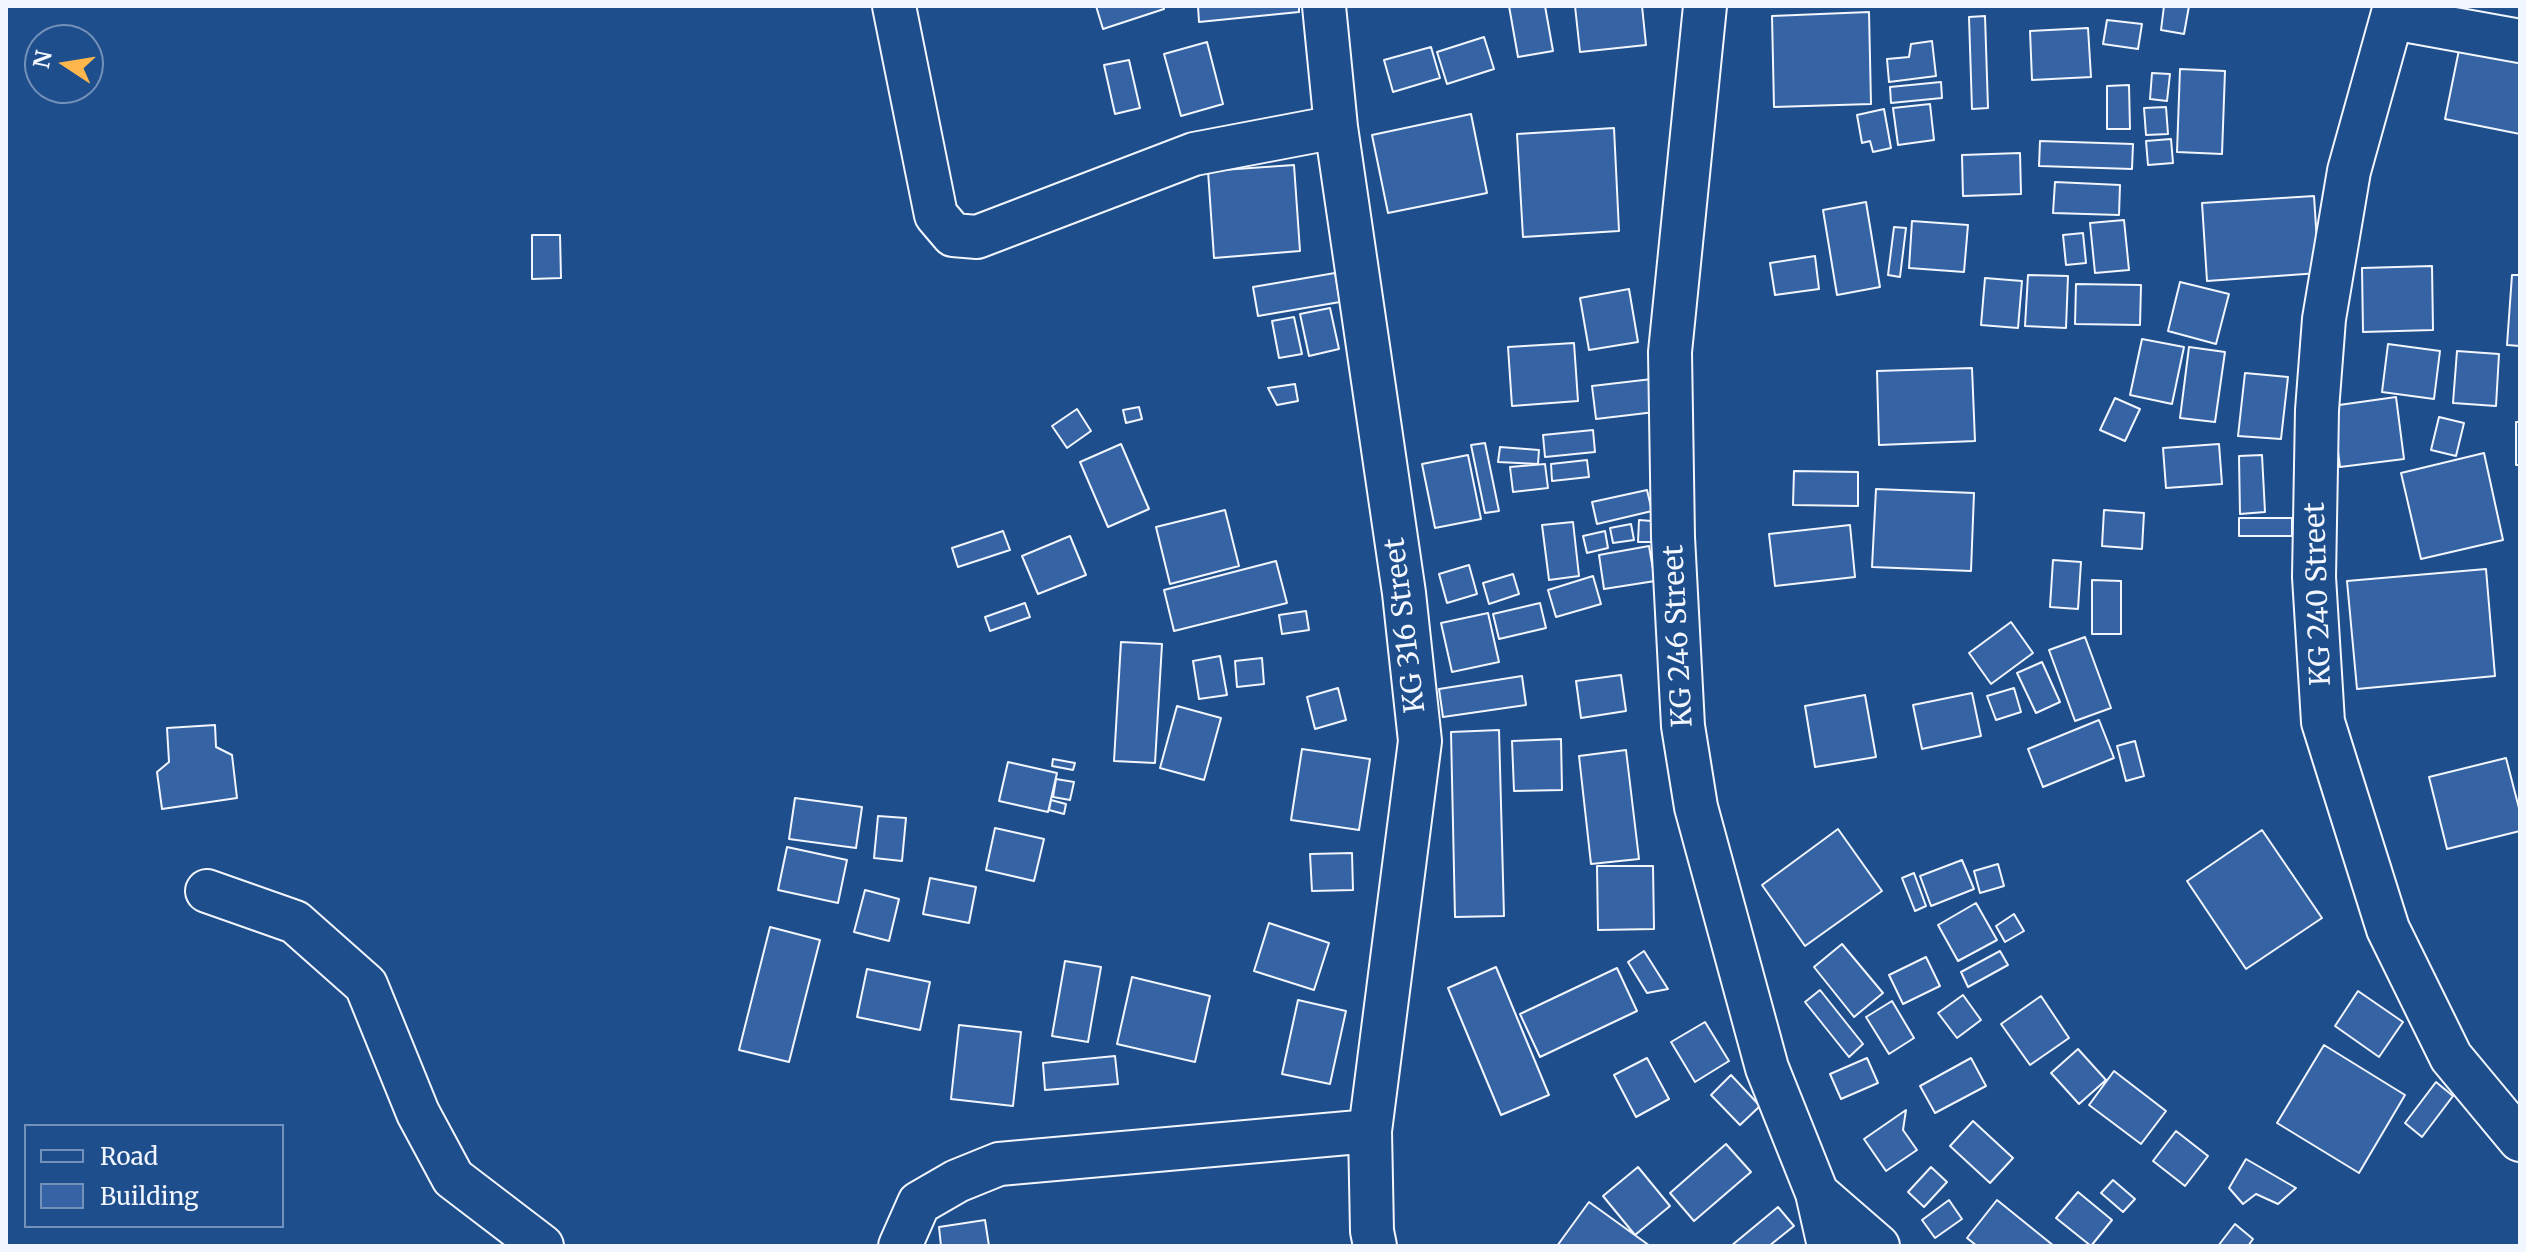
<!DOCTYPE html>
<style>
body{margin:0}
#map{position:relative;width:2526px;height:1252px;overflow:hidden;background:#1f4e8c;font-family:Merriweather,serif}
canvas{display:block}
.frame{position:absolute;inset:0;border:8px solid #f2f6ff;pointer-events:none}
.legend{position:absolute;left:24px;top:1124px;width:260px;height:104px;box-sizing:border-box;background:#1f4e8c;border:2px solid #7391ba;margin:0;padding:10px 14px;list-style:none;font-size:24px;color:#f2f6ff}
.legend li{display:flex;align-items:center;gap:16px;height:40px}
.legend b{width:40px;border:2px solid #7391ba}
.north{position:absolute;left:24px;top:24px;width:80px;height:80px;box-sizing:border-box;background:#1f4e8c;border:2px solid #7391ba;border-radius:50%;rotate:282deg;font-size:22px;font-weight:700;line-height:32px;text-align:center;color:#f2f6ff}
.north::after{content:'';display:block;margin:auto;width:28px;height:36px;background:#ffb74d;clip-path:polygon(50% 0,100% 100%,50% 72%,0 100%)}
</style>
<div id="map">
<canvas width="2526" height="1252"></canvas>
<div class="frame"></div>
<ul class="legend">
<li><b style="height:10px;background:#1f4e8c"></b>Road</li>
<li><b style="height:22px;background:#3563a3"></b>Building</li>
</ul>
<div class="north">N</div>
</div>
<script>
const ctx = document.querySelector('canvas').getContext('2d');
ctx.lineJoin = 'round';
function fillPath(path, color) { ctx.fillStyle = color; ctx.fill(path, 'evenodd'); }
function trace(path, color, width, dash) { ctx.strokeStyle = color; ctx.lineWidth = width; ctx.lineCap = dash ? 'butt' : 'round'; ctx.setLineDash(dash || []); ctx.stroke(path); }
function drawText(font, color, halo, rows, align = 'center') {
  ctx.font = font + ' Merriweather,serif'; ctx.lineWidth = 6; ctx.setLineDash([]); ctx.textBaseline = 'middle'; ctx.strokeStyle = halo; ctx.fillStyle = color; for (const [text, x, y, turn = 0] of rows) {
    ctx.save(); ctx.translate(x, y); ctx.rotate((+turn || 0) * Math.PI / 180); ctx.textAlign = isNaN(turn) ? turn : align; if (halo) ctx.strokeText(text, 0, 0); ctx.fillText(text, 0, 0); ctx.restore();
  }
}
const building = new Path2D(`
 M1096,6H1164V9L1103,29Z
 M1198,6H1299V12L1199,22Z
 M1509,6H1545L1553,51L1518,57Z
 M1575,6H1642L1646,45L1580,52Z
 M2164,6H2189L2184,34L2161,30Z
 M1869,12L1871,104L1774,107L1772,16Z
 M1985,16L1988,108L1972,109L1969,17Z
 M2107,20L2142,24L2138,49L2103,44Z
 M2088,28L2091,77L2032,80L2030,31Z
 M2462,35L2520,47V134L2445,119Z
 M1484,37L1494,69L1447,84L1437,52Z
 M1932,41L1936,76L1889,82L1887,59L1909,57L1911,44Z
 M1207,42L1223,104L1181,116L1164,54Z
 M1431,47L1440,78L1393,92L1384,60Z
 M1129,60L1140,108L1115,114L1104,65Z
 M2180,69L2225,71L2222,154L2177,152Z
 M2152,73L2170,74L2167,101L2150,99Z
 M1941,82L1942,98L1891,103L1890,87Z
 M2129,85L2130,129H2107V86Z
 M1930,104L1934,140L1898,145L1893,108Z
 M2166,107L2168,134L2146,135L2144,108Z
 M1884,109L1891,148L1873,152L1870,141L1862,143L1857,115Z
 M1471,114L1487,193L1388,213L1372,135Z
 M1614,128L1619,231L1523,237L1517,134Z
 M2171,139L2173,163L2148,165L2146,141Z
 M2040,141L2133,144L2132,169L2039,166Z
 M2020,153L2021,194L1963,196L1962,155Z
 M1294,165L1300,251L1214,258L1208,171Z
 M2055,182L2120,185L2119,215L2053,213Z
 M2314,196L2319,273L2207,281L2202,203Z
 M1866,202L1880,287L1837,295L1823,210Z
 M2124,220L2129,270L2095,273L2090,223Z
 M1912,221L1968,225L1964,272L1909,268Z
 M1894,227L1906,228L1900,277L1888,275Z
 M2083,233L2086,263L2066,265L2063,235Z
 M532,235H560L561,278L532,279Z
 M1815,256L1819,289L1775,295L1770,263Z
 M2432,266L2433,330L2363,332L2362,268Z
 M1335,273L1340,302L1258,316L1253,287Z
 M2028,275L2068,276L2066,328L2025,326Z
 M2512,275H2520V346L2507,345Z
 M1985,278L2022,281L2018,328L1981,325Z
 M2180,282L2229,294L2216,344L2168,331Z
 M2076,284L2141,285L2140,325L2075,324Z
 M1629,289L1638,342L1589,350L1580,298Z
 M1330,308L1339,349L1309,356L1300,314Z
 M1294,317L1302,354L1279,358L1272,321Z
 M2142,339L2184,347L2172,404L2130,395Z
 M1574,343L1578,401L1512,406L1508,347Z
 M2388,344L2440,351L2434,399L2382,392Z
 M2189,347L2225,352L2215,422L2180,418Z
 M2457,351L2499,354L2496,406L2453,403Z
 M1972,368L1975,441L1879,445L1877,371Z
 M2245,373L2288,377L2281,439L2238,436Z
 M1652,379L1655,412L1596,419L1592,386Z
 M1295,384L1298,401L1277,405L1268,388Z
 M2396,397L2404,459L2340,467L2332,406Z
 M2115,398L2140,409L2125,441L2100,430Z
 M1139,407L1142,419L1126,423L1123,410Z
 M1077,409L1091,431L1067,448L1052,426Z
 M2439,417L2464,423L2456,456L2431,450Z
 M2516,422H2520V465H2516Z
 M1593,430L1595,452L1545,457L1543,435Z
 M1485,443L1499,511L1485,513L1471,445Z
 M1121,444L1149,509L1108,527L1080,462Z
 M2219,444L2222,484L2166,488L2163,448Z
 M1500,447L1539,450L1538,464L1498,462Z
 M2484,453L2503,540L2421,559L2401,473Z
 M1468,455L1481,519L1435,528L1422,464Z
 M2262,455L2265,512L2240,514L2239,456Z
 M1587,460L1589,477L1552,481L1551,464Z
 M1545,464L1548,488L1513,492L1510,467Z
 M1794,471L1858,472V506L1793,505Z
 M1876,489L1974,493L1971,571L1872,567Z
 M1647,490L1652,511L1597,524L1592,502Z
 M1225,510L1239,566L1170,584L1156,527Z
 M2104,510L2144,513L2142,549L2102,546Z
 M2239,518H2292V536H2239Z
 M1639,520L1652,521V542H1638Z
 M1573,522L1579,576L1549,580L1542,525Z
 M1631,524L1634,540L1613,543L1610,528Z
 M1850,525L1855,577L1775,586L1769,534Z
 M1003,531L1010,550L958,567L952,548Z
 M1605,531L1608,548L1587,553L1583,536Z
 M1070,536L1086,575L1038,594L1022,556Z
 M1649,546L1655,581L1604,589L1599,555Z
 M2053,560L2081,562L2078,609L2050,607Z
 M1276,561L1287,603L1174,631L1164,590Z
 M1469,565L1477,594L1447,603L1439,574Z
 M2486,569L2495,676L2357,689L2347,581Z
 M1513,574L1519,594L1489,604L1483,583Z
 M1593,576L1601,604L1556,617L1548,590Z
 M2092,580L2121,581V634H2092Z
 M1025,603L1030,617L990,631L985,617Z
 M1540,603L1546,628L1499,639L1493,614Z
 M1306,611L1309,630L1282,634L1279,615Z
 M1488,613L1499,662L1452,672L1441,623Z
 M2011,622L2033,653L1991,684L1969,653Z
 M2085,637L2111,708L2075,721L2049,650Z
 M1121,642L1162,644L1155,763L1114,761Z
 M1220,656L1227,695L1199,699L1193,661Z
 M1262,658L1264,684L1237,687L1235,661Z
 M2042,662L2060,702L2036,713L2017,673Z
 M1621,675L1626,711L1581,718L1576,681Z
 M1522,676L1526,705L1443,717L1439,689Z
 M1338,688L1346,720L1315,729L1307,697Z
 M2014,688L2021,712L1996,720L1987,696Z
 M1972,693L1981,736L1922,749L1913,705Z
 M1865,695L1876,757L1815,767L1805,706Z
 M1177,706L1221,718L1204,780L1160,768Z
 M2099,720L2114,758L2043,787L2028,749Z
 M215,725L216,747L232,755L237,798L162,809L157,772L169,762L167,728Z
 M1499,730L1504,916L1455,917L1451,732Z
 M1561,739L1562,790L1514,791L1512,741Z
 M2135,741L2144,776L2126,781L2117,746Z
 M1302,749L1370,759L1359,830L1291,820Z
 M1626,750L1639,859L1591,864L1579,756Z
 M2506,758L2520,812V831L2447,849L2429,777Z
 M1053,759L1075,763L1073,770L1052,766Z
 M1008,762L1057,773L1048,812L999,801Z
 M1056,779L1074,782L1070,800L1053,797Z
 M795,798L862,807L856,848L789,839Z
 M1051,800L1066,804L1064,814L1049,810Z
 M878,816L906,818L902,861L874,858Z
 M995,828L1044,839L1034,881L986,870Z
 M1838,829L1882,891L1805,946L1762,885Z
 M2262,830L2322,918L2246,969L2187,881Z
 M787,847L847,860L838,903L778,890Z
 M1352,853L1353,890L1312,891L1310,854Z
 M1962,860L1974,889L1931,906L1920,876Z
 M1998,864L2004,886L1980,893L1974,871Z
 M1597,866H1653L1654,929L1598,930Z
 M1914,873L1926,906L1915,911L1902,878Z
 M930,878L976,887L969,923L923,914Z
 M865,890L899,899L889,941L854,932Z
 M1976,903L1997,940L1958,961L1938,925Z
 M2014,914L2024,931L2005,942L1996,926Z
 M1269,923L1329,943L1314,990L1254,971Z
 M770,927L820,940L789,1062L739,1050Z
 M1842,944L1883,993L1854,1017L1814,967Z
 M1644,951L1668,989L1647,993L1628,962Z
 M2000,951L2008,965L1968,987L1961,972Z
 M1926,957L1940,986L1903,1004L1889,975Z
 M1065,961L1101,967L1088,1042L1052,1036Z
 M1496,967L1549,1095L1501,1115L1448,988Z
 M1617,968L1637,1011L1540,1057L1520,1014Z
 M867,969L930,982L920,1030L857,1017Z
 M1132,977L1210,996L1195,1062L1117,1044Z
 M1820,990L1863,1044L1849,1057L1805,1002Z
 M2358,991L2403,1022L2379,1057L2335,1026Z
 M1963,995L1981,1020L1957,1038L1938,1013Z
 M2041,996L2069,1038L2030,1065L2001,1024Z
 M1298,1000L1346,1011L1330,1084L1282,1074Z
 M1892,1001L1914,1038L1889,1054L1866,1017Z
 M1705,1022L1729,1061L1695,1082L1671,1042Z
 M959,1025L1021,1032L1013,1106L951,1099Z
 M2324,1045L2405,1095L2359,1173L2277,1123Z
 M2078,1049L2106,1080L2079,1104L2051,1073Z
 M1115,1056L1118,1084L1045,1090L1043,1063Z
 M1647,1058L1669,1099L1636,1117L1614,1075Z
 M1867,1058L1878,1083L1841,1099L1830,1074Z
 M1971,1058L1986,1086L1935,1113L1920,1086Z
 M2114,1071L2166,1111L2141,1144L2089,1105Z
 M1731,1075L1760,1106L1740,1125L1711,1095Z
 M2436,1082L2453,1096L2422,1137L2405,1123Z
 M1906,1110L1903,1130L1917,1150L1886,1171L1864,1139Z
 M1973,1121L2013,1158L1990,1183L1950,1146Z
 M2176,1131L2208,1156L2185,1186L2153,1161Z
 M1726,1144L1751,1172L1694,1221L1670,1193Z
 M2246,1159L2296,1188L2278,1204L2256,1194L2243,1204L2229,1188Z
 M1638,1167L1670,1206L1635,1235L1603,1196Z
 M1931,1167L1947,1182L1924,1207L1908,1192Z
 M2113,1180L2135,1199L2123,1212L2101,1193Z
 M2078,1192L2112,1220L2091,1246L2056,1218Z
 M1949,1200L1962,1219L1935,1238L1922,1220Z
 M1997,1200L2054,1246H1977L1967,1238Z
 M1589,1202L1650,1246H1557Z
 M1778,1207L1794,1226L1769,1246H1731Z
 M985,1220L989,1246H941L939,1227Z
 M2235,1224L2253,1239L2248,1246H2218Z`);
const minor = new Path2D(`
 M894,6L936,215L953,235L977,237L1194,154L1336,127
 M1324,6L1336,127L1404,593L1420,741L1370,1131L1372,1231L1375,1246
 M1705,6L1670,352L1673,537L1683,726L1696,807L1767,1068L1817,1193L1829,1246
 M2395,6L2349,171L2324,319L2317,410L2314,577L2323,722L2388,929L2451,1057L2520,1140
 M2393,18L2520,41
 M207,891L295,922L366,985L418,1113L453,1178L542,1246
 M1817,1193L1878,1246
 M900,1246L919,1203L957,1181L999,1164L1370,1131`);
const streetNames = [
 ["KG 240 Street",2319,594,-92],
 ["KG 316 Street",1406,625,-97],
 ["KG 246 Street",1679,636,-93]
];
fillPath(building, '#3563a3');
trace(building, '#f2f6ff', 2);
trace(minor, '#f2f6ff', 46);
trace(minor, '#1f4e8c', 42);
drawText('28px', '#f2f6ff', '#1f4e8c', streetNames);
</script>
